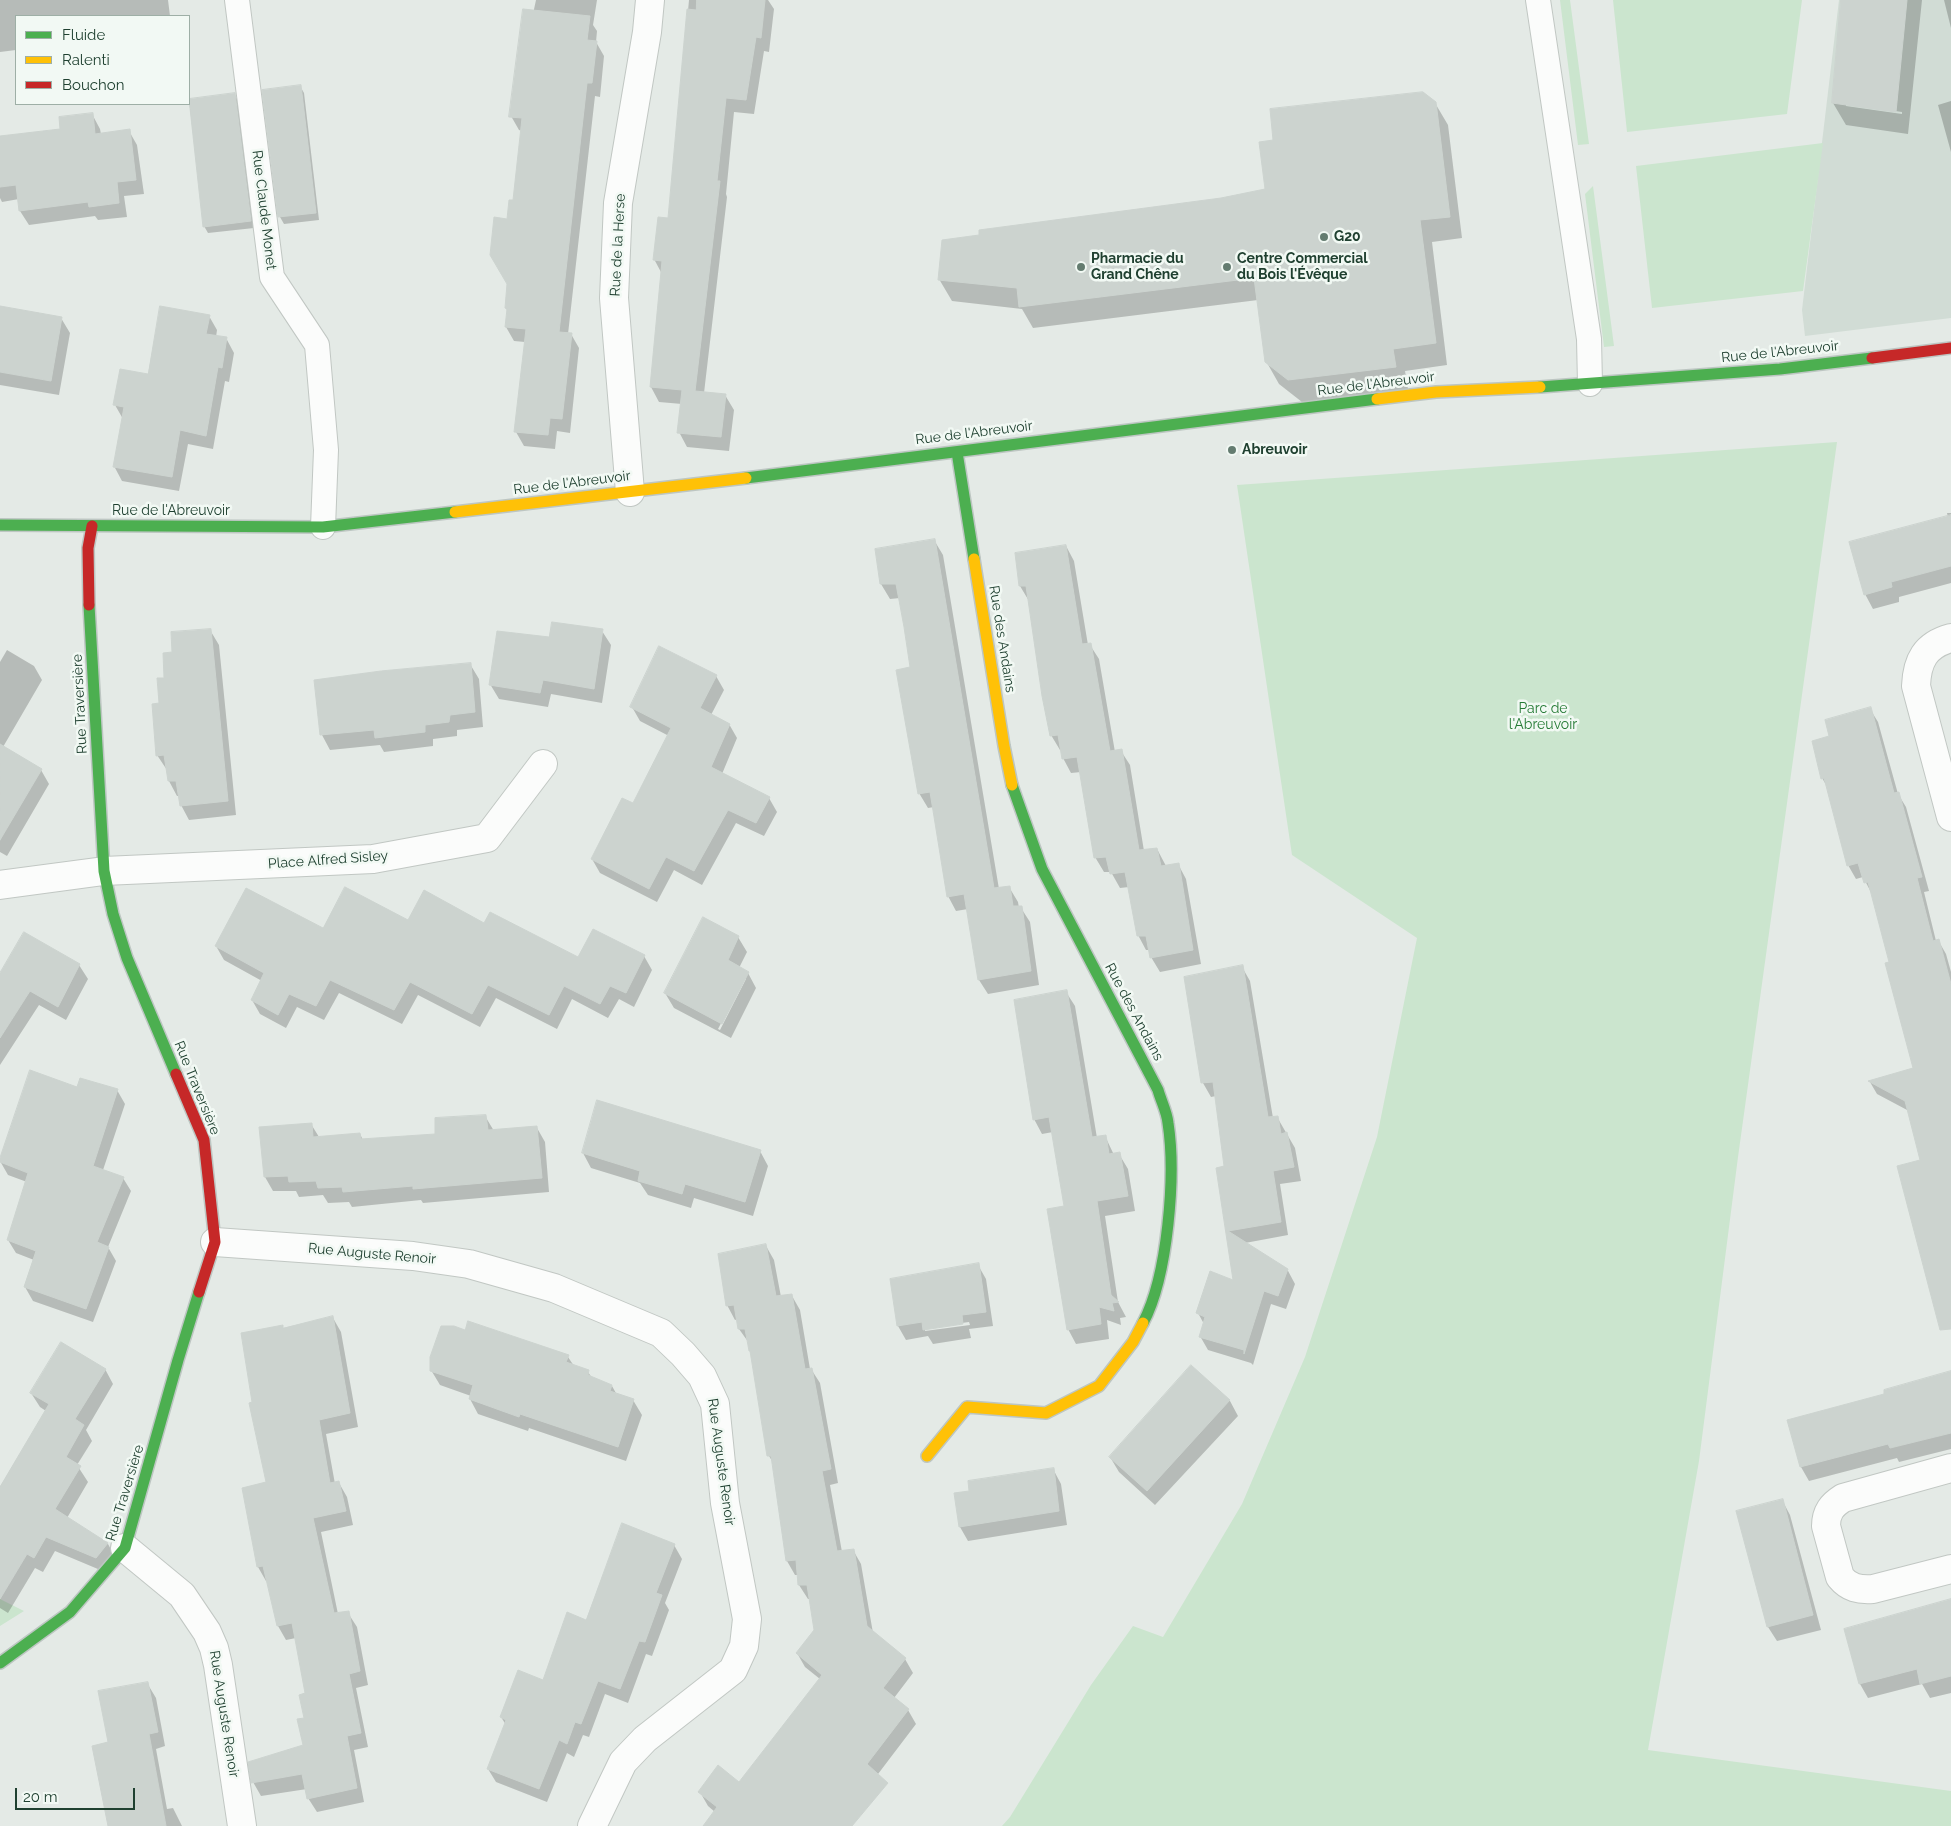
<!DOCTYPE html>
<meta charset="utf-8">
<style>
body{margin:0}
#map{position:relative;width:1951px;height:1826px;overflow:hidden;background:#e4eae6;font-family:Raleway,sans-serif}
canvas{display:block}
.legend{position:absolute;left:15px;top:15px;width:175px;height:90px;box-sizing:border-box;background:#f2f9f4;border:1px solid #9eafa6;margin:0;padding:6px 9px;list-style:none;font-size:15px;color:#1f4030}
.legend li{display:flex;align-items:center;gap:10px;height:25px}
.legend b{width:25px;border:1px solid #9eafa6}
.scale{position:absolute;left:15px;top:1788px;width:120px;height:22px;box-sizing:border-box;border:2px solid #1f4030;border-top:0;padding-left:6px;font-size:15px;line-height:18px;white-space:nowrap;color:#1f4030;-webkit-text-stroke:4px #f2f9f4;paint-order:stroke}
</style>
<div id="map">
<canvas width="1951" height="1826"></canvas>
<ul class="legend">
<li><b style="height:6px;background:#4caf50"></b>Fluide</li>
<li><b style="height:6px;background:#ffc107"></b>Ralenti</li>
<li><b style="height:6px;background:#c62828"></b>Bouchon</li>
</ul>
<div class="scale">20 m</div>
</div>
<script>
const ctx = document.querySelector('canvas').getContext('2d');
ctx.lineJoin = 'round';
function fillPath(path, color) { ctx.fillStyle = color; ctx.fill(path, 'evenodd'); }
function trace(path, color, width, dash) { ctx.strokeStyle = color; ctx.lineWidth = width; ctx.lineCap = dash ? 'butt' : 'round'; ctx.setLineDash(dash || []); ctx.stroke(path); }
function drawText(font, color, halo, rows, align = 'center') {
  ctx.font = font + ' Raleway,sans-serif'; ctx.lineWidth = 5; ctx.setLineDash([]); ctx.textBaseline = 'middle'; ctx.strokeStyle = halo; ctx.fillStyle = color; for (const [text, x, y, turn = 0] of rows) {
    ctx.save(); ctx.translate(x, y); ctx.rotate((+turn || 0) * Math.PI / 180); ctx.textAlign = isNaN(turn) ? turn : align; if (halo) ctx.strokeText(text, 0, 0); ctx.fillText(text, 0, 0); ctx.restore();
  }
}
const built = new Path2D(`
 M1839,0H1951V318L1805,336L1802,310Z`);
const green = new Path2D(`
 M1560,0H1570L1589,144L1578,145Z
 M1613,0H1802L1787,114L1627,132Z
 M1823,143L1803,291L1652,308L1636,166Z
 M1593,186L1614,346L1604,347L1585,194Z
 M1837,442L1738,1157L1699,1461L1648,1750L1951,1791V1826H1002L1010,1817L1091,1685L1133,1626L1163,1637L1242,1504L1305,1357L1377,1137L1417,938L1292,855L1237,485Z
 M0,1599L24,1611L0,1626Z`);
const shadow = new Path2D(`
 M0,0H168L170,16H16V50L0,52Z
 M536,0H597L593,25L597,31L596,42L604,56L600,97L595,96L568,334H571L579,348L570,433L557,431L555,449L524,446L516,432L525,342L514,341L506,327L508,312L506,308L508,284V220L514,202L522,131L519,130L511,116Z
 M689,0H768L774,9L769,52L764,51L754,114L734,112L726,194L727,197L704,393L725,395L734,410L729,451L687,447L679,432L682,404L659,402L651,387L662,274L654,259L669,220Z
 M1843,0H1922L1908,134L1846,125L1833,103ZM1846,104L1902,112V114L1846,106Z
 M1944,0H1951V28Z
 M300,86L304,93L319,220L284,224L280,217L264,91Z
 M234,94L238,101L254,228L208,233L204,226L189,100Z
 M1951,101V152L1938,105Z
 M1435,103L1448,125L1462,238L1432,242L1447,365L1405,371L1408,389L1302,402L1279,384L1266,361L1258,300L1033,328L1022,309L952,301L939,279L1221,200L1266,190L1275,142Z
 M92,114L100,129L101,134L129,131L137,145L144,194L124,196L127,217L98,220L95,216L29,225L20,211L19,199L2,202L0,198V137L62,130Z
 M0,307L61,318L70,333L59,395L0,385Z
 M209,316L217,330L216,337L226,338L234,353L229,382L225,381L213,449L188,444L179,491L122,481L114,466L123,419L115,405L149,376Z
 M1947,513H1951V583L1899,597V602L1873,609L1865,594L1948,517Z
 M934,540L943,555L999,889L1009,887L1018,902L1019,908H1021L1030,922L1039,985L988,994L979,980L968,909L956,911L948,896L934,807L928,808L919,793L912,668L900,598L890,599L881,584Z
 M1066,546L1074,561L1088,645H1090L1099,659L1115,752L1121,751L1130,765L1144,851L1157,849L1166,866L1178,864L1186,879L1201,964L1160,972L1151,957L1150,950H1146L1138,935L1129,887L1120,888L1111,872H1104L1095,857L1081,772L1071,773L1063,758L1061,750H1060L1051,735L1029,601L1020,586Z
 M210,630L219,645L236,815L189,820L181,805L180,796H177L169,781L167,770L157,755L160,704L174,653Z
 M602,631L611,645L602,703L551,694L548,707L499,699L490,684L550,639Z
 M7,650L34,666L42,680L3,747L41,770L49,784L7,856L0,852V662Z
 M470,664L479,679L483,727L457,730V736L433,739V746L384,752L380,745L330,750L322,735Z
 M716,676L724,690L711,715L729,724L737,738L722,774L769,798L777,812L764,836L736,823L702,885L674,870L657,902L600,873L592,859L633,805L669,736L640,721L632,707Z
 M1870,709L1878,722L1898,794L1906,807L1929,891L1924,892L1936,941L1938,940L1946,954L1951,972V1294L1926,1160L1909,1111L1877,1094L1870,1082L1914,1069L1890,963L1873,896L1863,877L1856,879L1848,865L1828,788L1822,778L1831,737Z
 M704,919L738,937L747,952L739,968L748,973L756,988L731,1038L674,1008L665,993ZM744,979H746L720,1030L718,1029Z
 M408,921L484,925L578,959L644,956L652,970L634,1007L619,999L608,1018L572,999L557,1029L496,998L480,1027L418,995L402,1024L339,993L324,1020L297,1007L286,1028L260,1014L252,1000L262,981L224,960L216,946L323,930Z
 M79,965L88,979L66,1020L39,1005L0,1065V974Z
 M1242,967L1250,981L1273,1118L1277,1117L1295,1148L1301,1181L1280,1184L1288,1235L1245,1243L1287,1269L1295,1284L1286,1309L1271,1304L1253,1365L1251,1363L1208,1350L1200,1336L1204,1324L1198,1313L1235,1282L1217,1169L1225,1167L1216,1096L1211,1097L1203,1083Z
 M1066,992L1075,1006L1097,1138L1105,1136L1114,1155L1119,1154L1128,1169L1135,1211L1105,1216L1118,1302L1126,1317L1120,1318L1121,1325L1107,1320L1109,1339L1076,1344L1068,1329L1065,1207L1053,1132L1042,1134L1034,1119Z
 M78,1089L117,1090L125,1104L103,1170L123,1178L131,1191L108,1247L116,1261L93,1322L33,1301L25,1287L34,1260L16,1253L8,1240L27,1182L8,1175L0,1161Z
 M485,1116L494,1131L537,1128L545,1142L549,1192L423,1203L421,1200L352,1207L349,1202L328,1203L323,1195L299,1197L296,1191H273L265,1177L311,1124L319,1137L360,1134L363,1140L436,1135Z
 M760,1151L768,1166L753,1216L694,1198L691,1208L648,1195L640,1183L591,1168L583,1153Z
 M766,1246L774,1260L781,1297L792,1296L800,1310L810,1369H811L820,1383L838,1483L830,1485L842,1552L853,1550L861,1564L873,1633L905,1659L913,1673L894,1698L908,1710L916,1724L875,1778L845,1826H704L715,1812L708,1806L700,1792L739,1784L820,1679L805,1667L797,1653L816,1630L811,1599H808L799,1585L798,1575H795L787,1561L774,1464L769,1456L749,1343L739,1329L738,1319L735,1320L727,1305Z
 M978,1265L986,1279L993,1326L969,1329L971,1338L933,1344L928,1336L906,1340L898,1326ZM969,1322L970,1325L925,1331V1328Z
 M333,1318L341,1332L358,1427L326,1434L335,1484L339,1483L347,1497L353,1525L321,1532L338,1614L348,1613L357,1627L368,1685L356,1688L368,1747L354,1750L364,1802L317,1812L308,1798L307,1789L261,1796L253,1782L304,1746L307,1694L296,1638L286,1640L278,1626L268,1580L266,1581L258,1567L267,1483L254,1403L282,1326L284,1329Z
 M568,1357L574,1366L588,1372L592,1378L612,1386L617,1395L633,1400L642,1415L626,1461L529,1428L528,1431L478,1414L470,1399L471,1396L440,1385L431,1370Z
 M1191,1367L1230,1401L1238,1416L1155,1505L1119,1472L1110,1457Z
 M105,1369L113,1384L86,1430L92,1441L77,1465L88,1482L67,1518L108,1544L116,1559L105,1572L55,1551L43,1572L35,1568L8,1613L0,1608V1487L46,1411L40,1407L31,1393Z
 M1951,1372V1449L1899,1462L1897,1458L1809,1481L1801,1467L1886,1395Z
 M1053,1469L1061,1484L1067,1525L968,1541L960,1527L970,1492Z
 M1782,1500L1790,1515L1821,1630L1777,1641L1768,1627L1738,1512Z
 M674,1545L682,1559L665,1603L669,1610L652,1656L646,1654L628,1703L605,1694L589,1737L583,1735L574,1757L567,1753L547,1802L496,1782L488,1769L506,1725L501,1717L543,1682Z
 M1951,1601V1693L1930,1698L1922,1684L1868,1698L1860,1684L1845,1630Z
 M147,1683L156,1698L165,1746L156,1749L167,1809L173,1808L182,1826H108L109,1743Z`);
const building = new Path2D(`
 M697,0H765L761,38L756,37L746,100L726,98L717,181H720L695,391L726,394L721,437L677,433L682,390L650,387L662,261L653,260L658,217L668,218L687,9L696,10Z
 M1841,0H1907L1896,112L1832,103Z
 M523,9L590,16L587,40L597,41L592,83H587L559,332L572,333L562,419L550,418L548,435L514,432L526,329L505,327L507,309L505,308L507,284L490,255L494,217L507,219L509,200H513L522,118L509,117Z
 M301,85L316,213L278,217L262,90Z
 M1423,92L1436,102L1450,217L1420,220L1436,343L1393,349L1396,367L1288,380L1265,362L1254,278L1019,307L1017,288L938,280L942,240L979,235V230L1221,198L1265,189L1259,142L1273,140L1270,109Z
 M235,93L251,221L203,227L189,99Z
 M93,113L95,134L130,129L136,180L117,182L119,203L89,207L88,202L19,211L16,185L0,187V136L60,129L59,117Z
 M0,306L62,317L51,381L0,372Z
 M160,306L210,315L206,334L227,337L222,368L218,367L206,436L180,430L172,477L113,467L124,407L113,405L120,369L148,374Z
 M1951,515V566L1891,582L1892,587L1864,595L1849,542Z
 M935,539L994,888L1010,886L1013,906H1022L1031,971L978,980L964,894L947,897L930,792L918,794L896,670L910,667L904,627L896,584H880L875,549Z
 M1066,545L1082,644L1091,643L1110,751L1122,749L1139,850L1157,848L1161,866L1179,863L1193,950L1150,958L1146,936H1137L1125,872L1110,874L1106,857L1094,858L1077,757L1062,759L1058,735L1050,736L1042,696L1026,586H1019L1015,553Z
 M552,622L603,629L594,689L543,680L540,693L489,685L497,631L549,637Z
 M211,629L228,801L180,806L176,781H168L164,755L156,756L152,704L159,703L157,678H164L163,653L172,652L171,632Z
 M659,646L717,675L700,708L730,724L711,767L770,797L756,823L728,810L694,871L666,857L649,889L591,859L622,798L633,803L671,728L630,707Z
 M471,663L475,712L450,715L449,722L425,725V732L375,738L374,730L320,735L314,680L381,671Z
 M1871,707L1894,793L1899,792L1922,877L1917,878L1933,941L1939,939L1951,984V1329L1940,1330L1897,1166L1920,1160L1905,1101L1868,1081L1913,1068L1885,963L1889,962L1868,882L1864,883L1858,863L1847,866L1824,778L1821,779L1812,741L1829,736L1825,720Z
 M0,744L42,769L0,840Z
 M345,887L408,920L424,890L484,923L490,912L578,957L593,929L645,955L626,993L610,986L600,1004L564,986L549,1015L488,985L472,1014L410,982L394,1010L330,980L316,1006L289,994L278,1015L251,1000L264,973L215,946L246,888L323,928Z
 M703,917L739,936L728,960L749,972L722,1024L664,993Z
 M24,932L80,964L58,1007L30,991L0,1038V973Z
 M1243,965L1268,1117L1278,1116L1281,1134L1287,1132L1294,1167L1273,1171L1281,1222L1228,1231L1288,1269L1278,1296L1264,1291L1244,1354V1350L1199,1337L1205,1317L1196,1313L1210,1271L1233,1280L1216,1168L1224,1166L1213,1082L1201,1083L1184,977Z
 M1067,990L1092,1137L1106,1135L1109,1154L1120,1152L1128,1196L1097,1201L1111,1295L1119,1302L1112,1303L1114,1311L1099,1307L1101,1324L1067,1330L1047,1209L1064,1206L1049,1117L1033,1120L1014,1000Z
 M30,1070L77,1087L80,1078L118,1089L93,1166L124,1177L97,1242L109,1247L86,1309L24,1287L36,1251L7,1240L28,1173L0,1162V1158Z
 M597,1100L761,1150L745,1202L685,1184L682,1194L659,1187L638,1181L640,1171L582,1153Z
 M486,1115L488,1130L537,1126L542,1178L413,1189V1186L343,1192L342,1187L318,1188L316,1181L289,1182L288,1176L264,1177L259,1127L312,1123L313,1137L360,1133L361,1139L435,1134V1118Z
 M766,1244L776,1296L792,1294L805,1369L812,1368L831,1469L822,1471L837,1551L854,1549L867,1626L906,1658L883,1688L909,1709L867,1764L888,1783L852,1826H703L717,1807L698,1792L718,1765L739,1782L822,1675L796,1653L814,1630L807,1585H798L796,1560L786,1561L771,1456H767L750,1351H749L745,1329H738L734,1305L726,1306L718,1254Z
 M979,1263L986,1312L962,1315L963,1324L923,1330L922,1322L897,1326L890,1279Z
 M333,1316L350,1413L319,1420L330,1483L339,1481L346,1511L313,1518L334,1613L349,1611L360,1671L349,1674L361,1733L347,1736L357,1788L307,1799L302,1774L251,1783L248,1762L303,1745L297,1719L304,1718L299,1695L305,1693L292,1623L277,1626L263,1566L257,1567L242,1488L266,1482L249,1403L252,1402L241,1333L283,1325V1328Z
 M468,1321L569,1355L566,1362L589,1370L588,1375L612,1385L610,1391L634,1399L618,1447L520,1414L519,1417L469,1399L473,1385L430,1371V1357L441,1326H454L465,1330Z
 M61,1342L106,1369L75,1419L84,1425L66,1457L81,1466L55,1509L108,1543L96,1558L46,1537L34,1558L27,1554L0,1599V1487L49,1404L30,1393Z
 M1191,1365L1230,1400L1147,1491L1109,1457Z
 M1951,1371V1433L1890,1448L1888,1444L1800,1467L1787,1420L1884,1394V1390Z
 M1054,1468L1059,1511L959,1527L954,1493L969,1491L968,1481Z
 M1783,1499L1813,1615L1767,1627L1736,1511Z
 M622,1523L675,1544L656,1593L662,1595L645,1642L639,1641L620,1689L598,1681L581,1724L575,1722L567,1744L559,1740L539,1789L487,1769L506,1720L500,1717L518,1670L543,1680L567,1612L586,1620Z
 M1951,1599V1676L1920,1684L1917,1669L1859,1684L1844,1629Z
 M148,1682L158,1732L149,1734L166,1826H108L92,1746L108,1742L98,1691Z`);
const lane = new Path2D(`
 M237,0L272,277L317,345L326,450L323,527
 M1538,0L1589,339L1590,384`);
const street = new Path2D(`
 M630,492L614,298L618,203L647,32L650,0
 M1951,638C1925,645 1917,661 1916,686L1951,817
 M0,885L104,871L373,859L487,838L543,764
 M215,1242L413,1256L469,1264L554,1288L661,1333L683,1354L702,1376L715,1404L725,1503L747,1619L744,1646L733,1670L645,1739L623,1762L592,1826
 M1951,1468L1843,1498C1832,1505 1826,1512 1826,1526L1840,1577C1849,1588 1859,1590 1873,1589L1951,1569
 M125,1548L182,1595L207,1632L214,1648L218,1665L242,1826`);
const fast = new Path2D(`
 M1540,387L1780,369L1872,358
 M957,452L974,559
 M746,478L1377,399
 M0,525L323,527L455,512
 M89,605L104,871L113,914L127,958L176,1074
 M1012,785L1042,869L1158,1090C1161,1101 1167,1112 1168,1123C1176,1175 1168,1276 1143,1323
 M0,1663L70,1612L125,1548L178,1360L199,1292`);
const slow = new Path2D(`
 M1377,399L1436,392L1540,387
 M455,512L746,478
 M974,559L1004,746L1012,785
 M927,1456L967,1407L1046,1413L1099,1386L1133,1342L1143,1323`);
const jam = new Path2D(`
 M1872,358L1951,348
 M89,605L88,548L92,526
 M176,1074L204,1140L215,1242L199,1292`);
const markers = [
 [1324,237,5,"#647c70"],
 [1081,267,5,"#647c70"],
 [1227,267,5,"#647c70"],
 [1232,450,5,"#647c70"]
];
const streetNames = [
 ["Rue Claude Monet",264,210,83],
 ["Rue de la Herse",618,245,-87],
 ["Rue de l'Abreuvoir",1780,352,-6],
 ["Rue de l'Abreuvoir",1376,384,-7],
 ["Rue de l'Abreuvoir",974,433,-7],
 ["Rue de l'Abreuvoir",572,483,-7],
 ["Rue de l'Abreuvoir",171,511],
 ["Rue des Andains",1002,639,81],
 ["Rue Traversière",80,704,-93],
 ["Place Alfred Sisley",328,860,-4],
 ["Rue des Andains",1134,1012,62],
 ["Rue Traversière",197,1088,68],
 ["Rue Auguste Renoir",372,1254,5],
 ["Rue Auguste Renoir",721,1462,82],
 ["Rue Traversière",125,1493,-73],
 ["Rue Auguste Renoir",224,1714,81]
];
const poiNames = [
 ["G20",1334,237],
 ["Pharmacie du",1091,259],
 ["Grand Chêne",1091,275],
 ["Centre Commercial",1237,259],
 ["du Bois l'Évêque",1237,275],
 ["Abreuvoir",1242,450]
];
const parkNames = [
 ["Parc de",1543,709],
 ["l'Abreuvoir",1543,725]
];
fillPath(built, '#d1dcd5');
fillPath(green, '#cbe5ce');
fillPath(shadow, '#0003');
fillPath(building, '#ccd3cf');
trace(building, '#ccd3cf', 1);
trace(lane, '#c1c7c3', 26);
trace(street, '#c1c7c3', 30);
trace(fast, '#bdc6c2', 14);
trace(slow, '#bdc6c2', 14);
trace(jam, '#bdc6c2', 14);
trace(lane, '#fbfcfb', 24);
trace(street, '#fbfcfb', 28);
trace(fast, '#4caf50', 11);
trace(slow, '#ffc107', 11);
trace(jam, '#c62828', 11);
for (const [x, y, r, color] of markers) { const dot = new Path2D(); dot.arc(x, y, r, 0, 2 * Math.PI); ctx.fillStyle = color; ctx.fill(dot); trace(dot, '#f2f9f4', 2); }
drawText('14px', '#1f4030', '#f2f9f4', streetNames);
drawText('bold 14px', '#1f4030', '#f2f9f4', poiNames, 'left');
drawText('14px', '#257b35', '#f2f9f4', parkNames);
</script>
